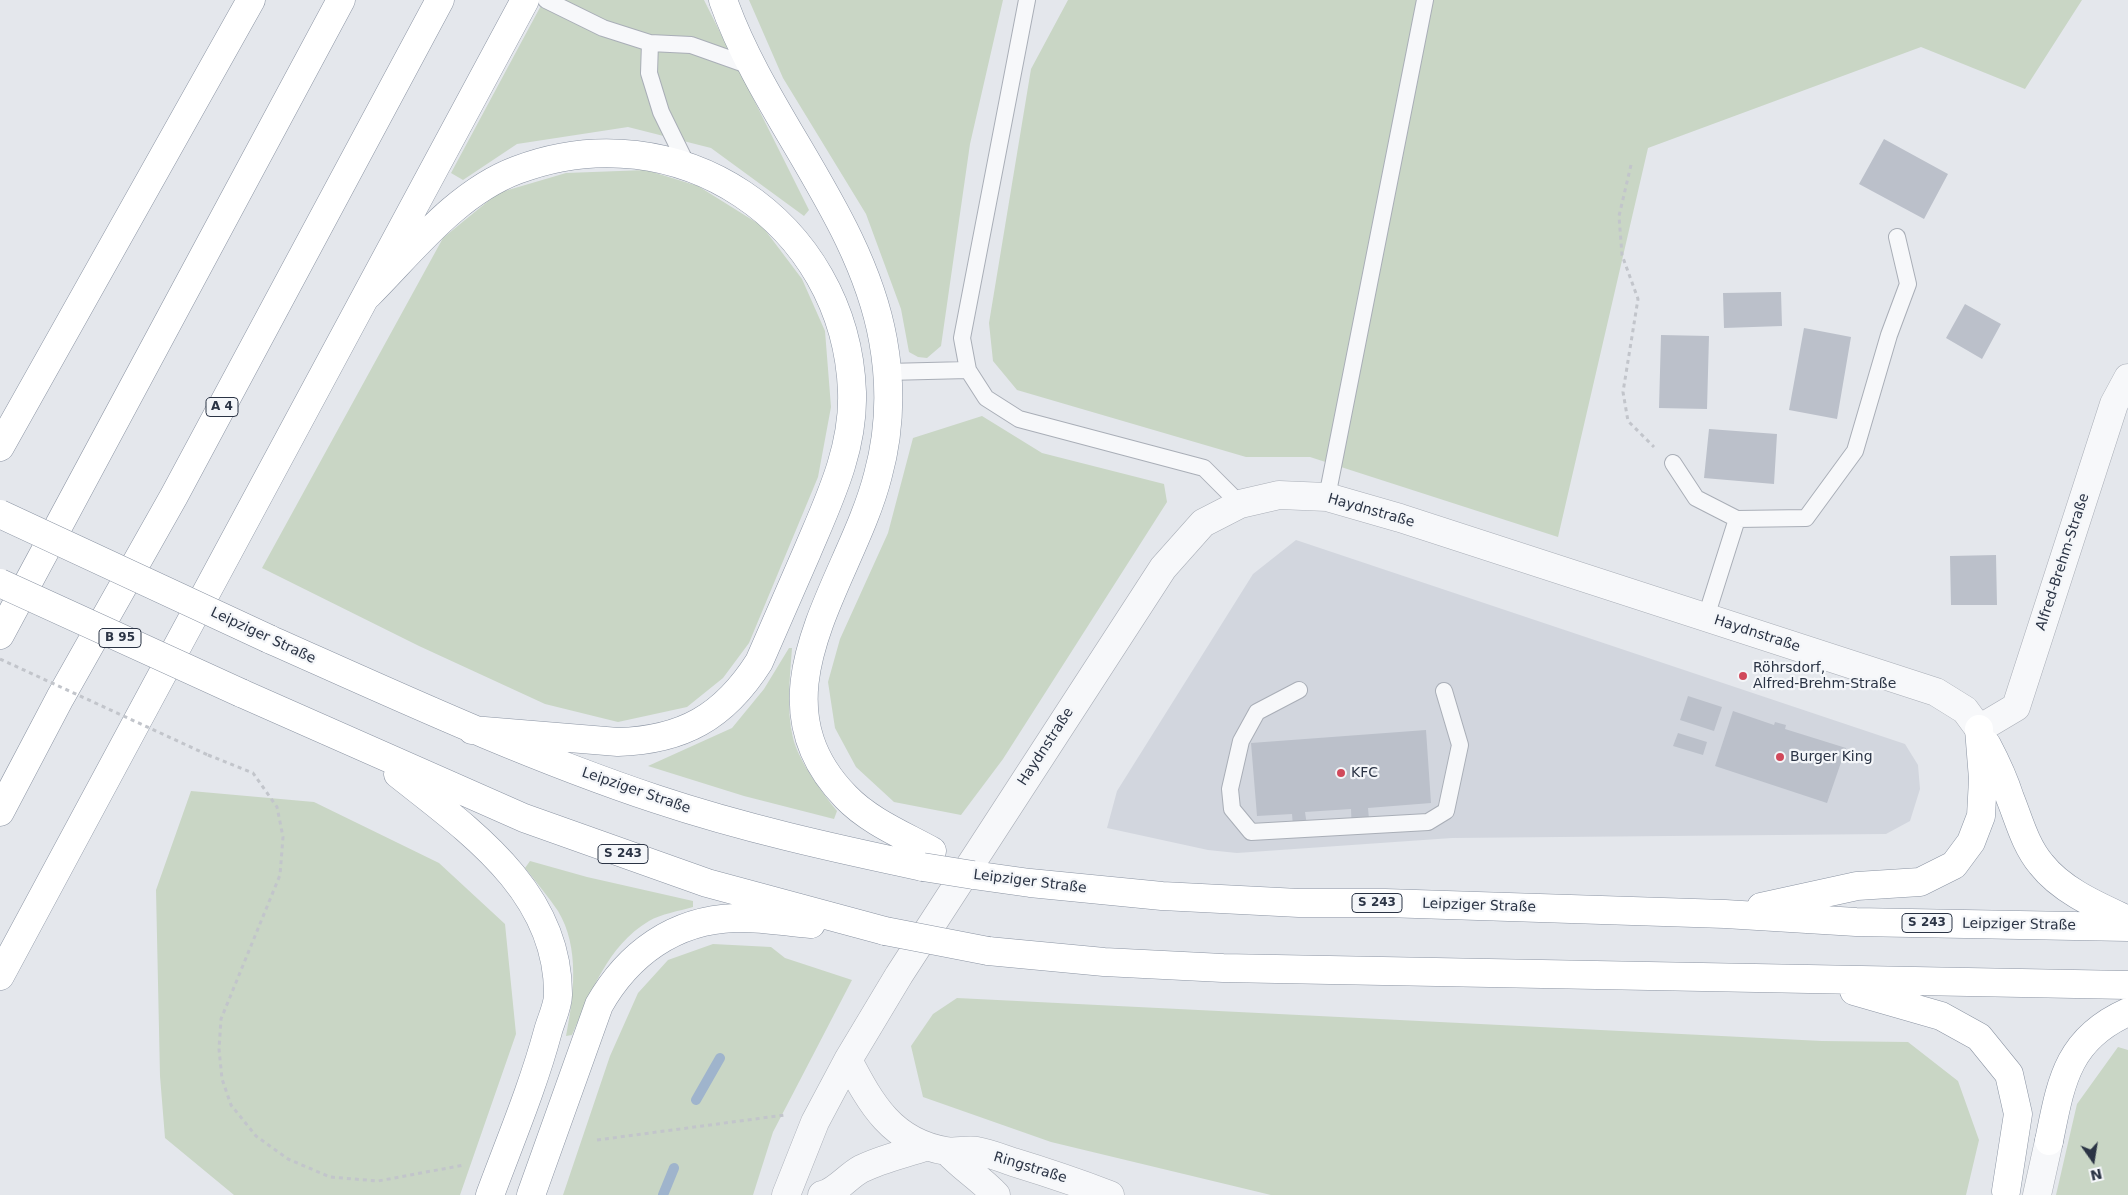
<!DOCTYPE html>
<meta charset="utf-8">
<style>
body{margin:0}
#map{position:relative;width:2128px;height:1195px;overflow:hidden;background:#e4e7ec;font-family:"DejaVu Sans",sans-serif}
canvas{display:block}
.north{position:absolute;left:2068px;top:1135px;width:50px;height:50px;-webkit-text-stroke:4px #f4f6f9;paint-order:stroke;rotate:167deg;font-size:14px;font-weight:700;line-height:20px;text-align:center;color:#2b3445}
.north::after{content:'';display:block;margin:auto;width:18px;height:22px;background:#2b3445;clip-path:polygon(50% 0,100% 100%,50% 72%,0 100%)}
</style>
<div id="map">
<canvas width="2128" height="1195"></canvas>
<div class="north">N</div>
</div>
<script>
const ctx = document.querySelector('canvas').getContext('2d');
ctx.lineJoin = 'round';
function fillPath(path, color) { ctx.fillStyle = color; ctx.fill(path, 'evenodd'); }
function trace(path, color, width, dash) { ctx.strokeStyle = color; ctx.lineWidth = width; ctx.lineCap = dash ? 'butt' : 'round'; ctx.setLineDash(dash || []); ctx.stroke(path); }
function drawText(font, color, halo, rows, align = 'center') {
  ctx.font = font + ' "DejaVu Sans",sans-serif'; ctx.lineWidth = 4.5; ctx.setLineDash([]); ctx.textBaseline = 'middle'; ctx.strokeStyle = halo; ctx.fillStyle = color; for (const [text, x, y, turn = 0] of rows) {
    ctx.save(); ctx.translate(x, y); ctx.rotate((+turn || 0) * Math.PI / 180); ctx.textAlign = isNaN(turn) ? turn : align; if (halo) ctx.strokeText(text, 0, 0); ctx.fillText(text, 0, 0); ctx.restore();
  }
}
const built = new Path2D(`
 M1296,540L1905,744L1918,765L1920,789L1910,821L1886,834L1452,838L1237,853L1208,850L1107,828L1117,791L1253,574Z`);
const green = new Path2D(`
 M544,0H704L809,210L804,216L711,148L628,127L517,144L463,180L451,173Z
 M749,0H1003L970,144L941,346L927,358L918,357L909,352L901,309L866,214L783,78Z
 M1068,0H2082L2025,89L1921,47L1648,148L1558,537L1310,457H1246L1017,390L993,361L989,323L1031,69Z
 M646,170L698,186L762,226L802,279L825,331L831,407L818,477L749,643L723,678L687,707L618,722L545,704L419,646L262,568L443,238L498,193L566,173Z
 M982,416L1042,453L1164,484L1167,502L1003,759L961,815L894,802L856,767L835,728L828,682L840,639L888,533L913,438Z
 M789,648H792C790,677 786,709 793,738C799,762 822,792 837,811L834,819L744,796L648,766L732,728L764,689Z
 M191,791L314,802L439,863L505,924L516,1034L460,1195H234L165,1138L160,1076L156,890Z
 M530,861L587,877L693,901V907C679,911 661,914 649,921C607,946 591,993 572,1035L566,1036C574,996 580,947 558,911C548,896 536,882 525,868Z
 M713,944L771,947L785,958L852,980L773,1132L753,1195H563L610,1056L638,993L668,960Z
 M957,998L1822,1041L1908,1042L1958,1081L1979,1140L1966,1195H1271L1051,1142L923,1097L911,1046L933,1014Z
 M2118,1047L2128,1050V1195H2056L2077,1104Z`);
const stream = new Path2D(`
 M696,1100L720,1058
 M663,1195L674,1168`);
const building = new Path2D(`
 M1884,139L1948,174L1924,219L1859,184Z
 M1781,292L1782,326L1724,328L1723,293Z
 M1965,304L2001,324L1982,359L1946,338Z
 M1804,328L1851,337L1837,419L1789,410Z
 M1661,335L1709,336L1707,409L1659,408Z
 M1709,429L1777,434L1774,484L1704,478Z
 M1996,555L1997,605H1951L1950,556Z
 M1688,696L1722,707L1714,731L1680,720Z
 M1733,711L1774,725L1775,722L1786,725L1785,729L1846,748L1827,803L1715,766Z
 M1426,730L1431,803L1368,808L1370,831L1352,833L1351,809L1305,812L1307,826H1293L1292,814L1257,816L1251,743Z
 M1678,733L1707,742L1703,755L1673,746Z`);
const path = new Path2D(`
 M1631,165L1619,216L1622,255L1638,299L1623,392L1628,421L1654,447
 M208,755L253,773L277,807L283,837L280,875L221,1019L219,1049L222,1079L231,1105L256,1136L288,1159L330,1177L378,1181L464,1165
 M597,1140L785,1115`);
const lane = new Path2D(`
 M546,0L603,28L650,43L649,73L661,112L687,165
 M1027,0L962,338L968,370L986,398L1019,419L1204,468L1240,504
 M650,43L691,45L753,67
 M887,372L968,370
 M1673,463L1696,498L1737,519
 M1327,497L1425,0
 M1706,617L1737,519L1806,518L1855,451L1889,335L1908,284L1897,237
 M1299,690L1257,712L1241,741L1230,789L1232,809L1251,832L1428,822L1446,811L1460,745L1444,691`);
const street = new Path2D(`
 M848,1060C871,1104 892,1142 946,1151C956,1153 967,1149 977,1151C989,1153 1001,1158 1013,1162C1046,1172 1078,1183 1110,1195
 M948,1152C963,1168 981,1179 996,1195
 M786,1195L815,1122L848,1060L899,975L1163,568L1203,523L1240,504L1279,495L1327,497L1400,518L1936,692L1965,710L1979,729L2016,707L2114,404L2128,378
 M822,1195C836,1192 848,1176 861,1169C881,1159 904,1154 925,1147
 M2037,1195L2049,1141`);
const highway = new Path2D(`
 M723,0C764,117 861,217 883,340C891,384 890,431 878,475C851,582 746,695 846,797C869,821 903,835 932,851
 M368,295C413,250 456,193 517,170C677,109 846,221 852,392C854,449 829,500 807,552C791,589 775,625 759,662C724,717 683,740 618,742L472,730
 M0,447L251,0
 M0,635L341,0
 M269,639C397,696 524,755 656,799C743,828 833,848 923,867
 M241,693L524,818L707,883L885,931
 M1987,745C1996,762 2004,779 2010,798C2019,820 2025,845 2041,864C2062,891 2098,906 2128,920
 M398,774C470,831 559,892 558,995C558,1006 551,1020 548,1031C533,1087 510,1141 490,1195
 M0,812L60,698L174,496L440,0
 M973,875L1030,883L1162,896L1299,903H1385L1725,914L1856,922L2128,927
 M1761,907L1857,886L1920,882L1954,865L1971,842L1981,816L1983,779L1979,729
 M988,951L1104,962L1223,968L2128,985
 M0,976L525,0
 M1854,991L1941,1016L1979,1037L2009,1074L2018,1114L2006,1191
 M2049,1141C2061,1082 2067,1039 2128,1012
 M531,1195L599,1005C628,954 674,920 735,918C760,917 786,922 811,924`);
const pathBridge = new Path2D(`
 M0,659L208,755`);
const highwayBridge = new Path2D(`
 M0,514L269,639
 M0,583L241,693
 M923,867L973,875
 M885,931L988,951`);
const markers = [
 [1743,676,5,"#d1495b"],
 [1780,757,5,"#d1495b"],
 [1341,773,5,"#d1495b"]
];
const shields = [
 [222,407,32],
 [120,638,42],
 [623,854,50],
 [1377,903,50],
 [1927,923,50]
];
const shieldNames = [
 ["A 4",222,407],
 ["B 95",120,638],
 ["S 243",623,854],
 ["S 243",1377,903],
 ["S 243",1927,923]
];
const streetNames = [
 ["Haydnstraße",1371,511,16],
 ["Alfred-Brehm-Straße",2063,562,-72],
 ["Haydnstraße",1757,634,18],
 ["Leipziger Straße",263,636,25],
 ["Haydnstraße",1046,747,-57],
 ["Leipziger Straße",636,791,19],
 ["Leipziger Straße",1030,882,7],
 ["Leipziger Straße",1479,906,2],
 ["Leipziger Straße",2019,925,1],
 ["Ringstraße",1030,1168,17]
];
const poiNames = [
 ["Röhrsdorf,",1753,668],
 ["Alfred-Brehm-Straße",1753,684],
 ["Burger King",1790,757],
 ["KFC",1351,773]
];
fillPath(built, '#d2d6de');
fillPath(green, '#c9d6c5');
trace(stream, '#9fb4cc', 10);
fillPath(building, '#bbc0ca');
trace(lane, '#a9aeb7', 18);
trace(street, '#a9aeb7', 29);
trace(highway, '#8b94a3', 29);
trace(path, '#c2c5cb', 3, [4, 4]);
trace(lane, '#f7f8fa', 16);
trace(street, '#f7f8fa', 28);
trace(highway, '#fff', 28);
trace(highwayBridge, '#8b94a3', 29, []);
trace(pathBridge, '#c2c5cb', 3, [4, 4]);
trace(highwayBridge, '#fff', 28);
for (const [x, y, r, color] of markers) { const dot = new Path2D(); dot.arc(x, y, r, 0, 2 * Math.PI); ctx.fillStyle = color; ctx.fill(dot); trace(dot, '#f4f6f9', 2); }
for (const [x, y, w] of shields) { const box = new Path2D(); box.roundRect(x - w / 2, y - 9.5, w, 19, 4); ctx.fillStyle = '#f4f6f9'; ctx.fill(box); trace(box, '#2b3445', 1); }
drawText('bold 12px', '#2b3445', null, shieldNames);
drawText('14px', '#2b3445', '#f4f6f9', streetNames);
drawText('14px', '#2b3445', '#f4f6f9', poiNames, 'left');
</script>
